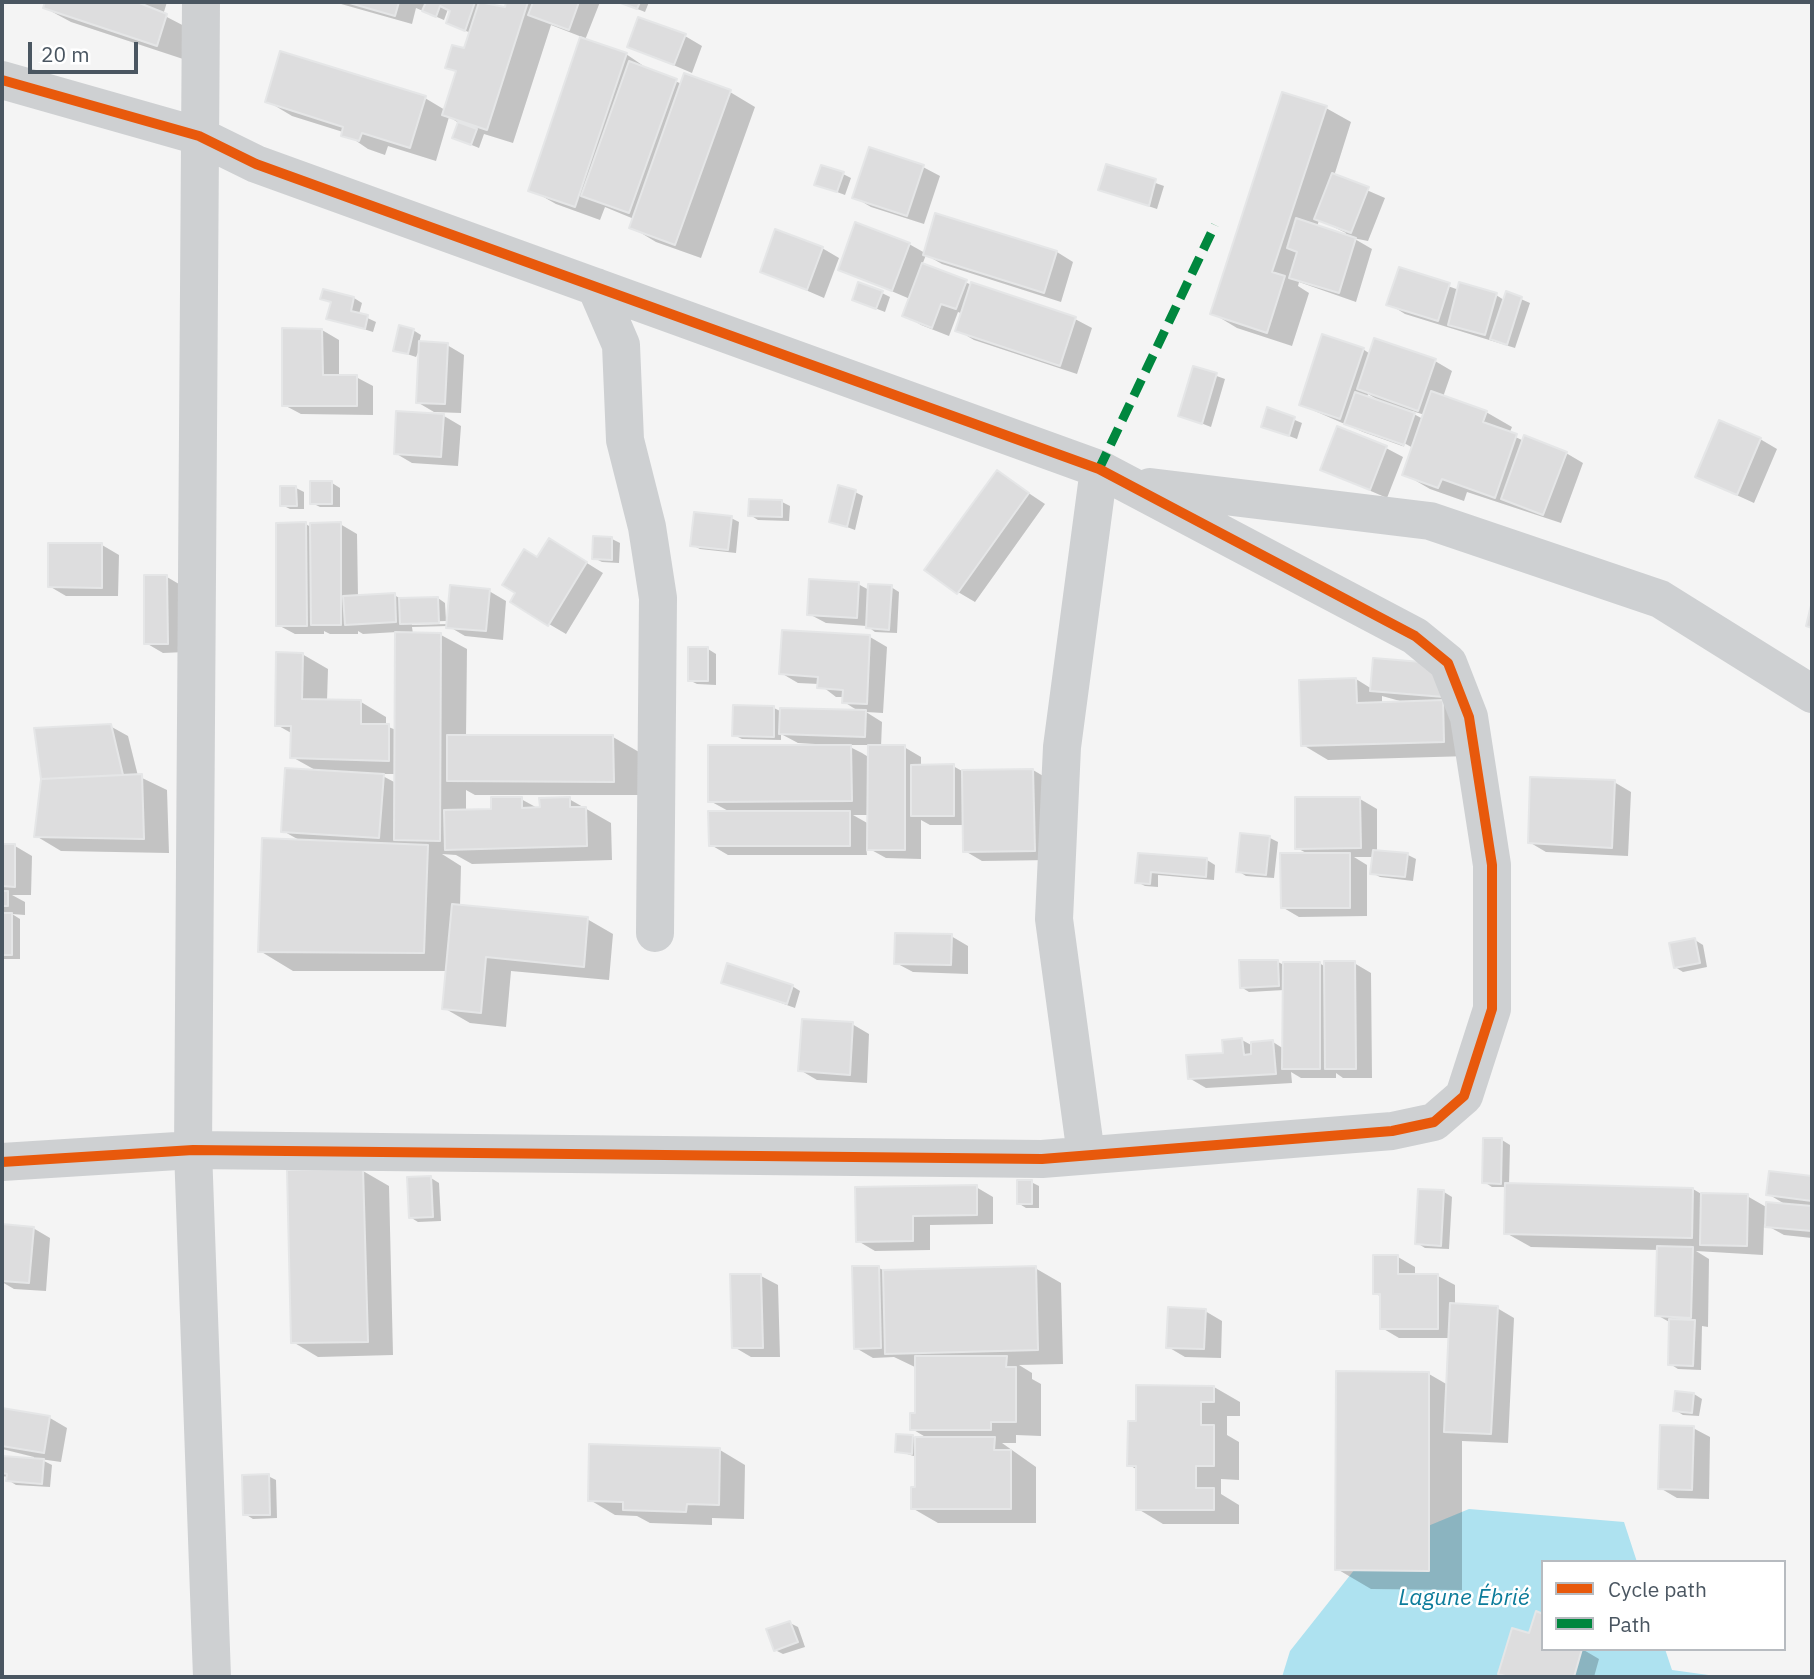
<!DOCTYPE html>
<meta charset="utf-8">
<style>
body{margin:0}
#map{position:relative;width:1814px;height:1679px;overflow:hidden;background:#f4f4f4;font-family:"IBM Plex Sans",sans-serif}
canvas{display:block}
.frame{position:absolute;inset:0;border:4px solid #4a5661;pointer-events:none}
.legend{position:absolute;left:1541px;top:1560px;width:245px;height:91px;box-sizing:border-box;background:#fff;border:2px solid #b7bbc0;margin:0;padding:9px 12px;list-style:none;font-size:21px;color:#4a5661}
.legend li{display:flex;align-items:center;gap:14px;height:35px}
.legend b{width:35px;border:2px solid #b7bbc0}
.scale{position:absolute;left:28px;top:42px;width:110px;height:32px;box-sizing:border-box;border:4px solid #4a5661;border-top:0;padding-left:9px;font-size:21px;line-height:24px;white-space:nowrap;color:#4a5661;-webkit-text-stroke:5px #fff;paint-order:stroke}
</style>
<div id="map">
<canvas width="1814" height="1679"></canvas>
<div class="frame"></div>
<ul class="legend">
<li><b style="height:9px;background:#e8590c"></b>Cycle path</li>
<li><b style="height:9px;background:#00873e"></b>Path</li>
</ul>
<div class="scale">20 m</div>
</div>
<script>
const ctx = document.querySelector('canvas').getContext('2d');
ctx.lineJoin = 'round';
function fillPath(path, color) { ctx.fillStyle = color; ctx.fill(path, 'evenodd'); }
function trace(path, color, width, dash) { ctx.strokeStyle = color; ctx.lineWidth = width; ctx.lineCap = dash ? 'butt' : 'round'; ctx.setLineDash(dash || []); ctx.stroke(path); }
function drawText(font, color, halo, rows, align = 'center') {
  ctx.font = font + ' "IBM Plex Sans",sans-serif'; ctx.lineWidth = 5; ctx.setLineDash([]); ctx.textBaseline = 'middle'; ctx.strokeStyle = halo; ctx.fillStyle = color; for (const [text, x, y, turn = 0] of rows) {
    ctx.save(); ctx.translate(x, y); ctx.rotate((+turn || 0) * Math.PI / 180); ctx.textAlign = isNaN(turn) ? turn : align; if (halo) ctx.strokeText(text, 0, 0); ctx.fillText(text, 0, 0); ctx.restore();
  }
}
const water = new Path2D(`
 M1469,1509L1624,1522L1637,1562H1543V1649H1665L1672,1670L1723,1677H1282L1290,1651L1370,1550Z`);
const shadow = new Path2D(`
 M47,2H167L163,15L192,30L183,59L71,22L45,8Z
 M334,2H481L506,9L508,2H600L585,40L626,54L651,71L682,84L730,92L755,107L701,258L656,242L631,227L634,219L605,207L600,220L556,204L531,190L582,37L551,25L513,143L484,134L479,148L462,141L459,123L449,117L436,161L388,146L385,155L368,149L343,132L292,116L267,101L425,98L445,110L458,73L447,67L465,50L471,33L456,27L452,11L448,9L444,20L416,8L412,24Z
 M620,2H649L645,12Z
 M685,36L702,46L692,73L629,46Z
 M1326,108L1351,122L1334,176L1385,198L1368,241L1353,238L1372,249L1356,302L1299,282L1298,286L1309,293L1292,346L1237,328L1212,313ZM1319,220L1346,233L1345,236L1317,227Z
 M1107,166L1164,186L1157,209L1100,190Z
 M923,167L940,176L924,224L871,207L854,197Z
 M843,174L851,178L845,195L816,184Z
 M909,244L925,253L1057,252L1073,262L1061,302L942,264L926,255L922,265L972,285L1075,319L1092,328L1077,374L974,340L957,330L963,314L958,312L949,336L921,325L904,315L910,299L840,269Z
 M822,248L839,258L824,298L762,271Z
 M1400,269L1459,290L1496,295L1504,300L1507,293L1530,303L1515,348L1405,314L1389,304Z
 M882,293L890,297L885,312L862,303Z
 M322,298H354L362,303L359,314L376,322L373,332L329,318L332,303Z
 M322,330L339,340V377H356L373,386V415L301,414L284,405Z
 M413,330L421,335L419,343L447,345L464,355L461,413L434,412L417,402L420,348L416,357L395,350Z
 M1363,349L1370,354L1435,361L1452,371L1443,397L1486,412L1512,427L1509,434L1524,441L1566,453L1583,463L1561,523L1467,492L1464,501L1430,489L1404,474L1413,448L1397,439L1396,442L1405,447L1363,432L1301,405ZM1368,394L1380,401L1367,398ZM1412,411L1425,415L1423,419L1412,413Z
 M1194,368L1225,379L1211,427L1180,415Z
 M1268,409L1302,423L1297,439L1263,426Z
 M444,416L461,426L458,466L412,463L395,453Z
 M1760,439L1777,449L1754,503L1697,477Z
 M1386,448L1403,457L1387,498L1322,470Z
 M997,472L1045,504L975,602L958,592Z
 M332,483L340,488V507H320L312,503Z
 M296,488L304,492V509H290L282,505Z
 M855,492L863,496L855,530L831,521Z
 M782,502L790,506L789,521L758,520L750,515Z
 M731,518L739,522L736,553L700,549L692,545Z
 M306,524L312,528L340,524L357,534L358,597L394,595L403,600L438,598L445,603L446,621L412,622V625L448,624L489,591L506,601L503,640L465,636L448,626L412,627L413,634L441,635L467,649L466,737H613L639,752V795H475L466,790V812L493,811L521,799L541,810L569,799L611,823L612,860L472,864L456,855L442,854L461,866L460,906L587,919L613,934L609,980L511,971L506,1027L470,1023L444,1008L447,971H293L260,951L301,841L283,831L317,771L292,757L293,734L277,725L302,654L328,669L327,701L361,702L386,717V726L396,730L397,632L363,634L358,631V634H330L324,631V634H295L278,625ZM379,774H396V783Z
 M612,539L620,543L619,563L602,562L594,558Z
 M102,545L119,555L118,596H66L49,586Z
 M566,550L603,573L566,634L549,624Z
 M167,577L184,587L185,652L163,653L146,643Z
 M858,584L869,590L891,587L899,592L897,633L875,632L867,626L826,623L809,614Z
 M783,631L870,637L887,647L883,713L866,712L882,722L881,747H904L921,757V766H953L962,771L1033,770L1050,780L1051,860L982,861L965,851V825H930L921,820V859L886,858L866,847L867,855H728L711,845L732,813L710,801L815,747V744L798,743L781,734V740L742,739L734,735L774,708L782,712H860L844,702V697H836L819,684L798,683L781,673ZM846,745H870V758L862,753ZM853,815H869V824Z
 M708,649L716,654V685L697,684L689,680Z
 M1446,666L1470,756L1328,760L1303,745L1356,679L1372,689ZM1382,696L1400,701V703L1382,704Z
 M110,726L128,736L138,776L167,790L169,853L61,851L36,836Z
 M1614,782L1631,792L1628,856L1546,852L1529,842Z
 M1360,799L1377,809V852L1408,855L1416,859L1413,881L1380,877L1372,873L1374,857H1354L1367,865V916L1299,917L1282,907L1310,855L1297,848Z
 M1270,838L1278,842L1274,878L1246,876L1238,871Z
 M2,846H15L32,856L31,895H12L25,902V915L12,914L20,919V959H2Z
 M1139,855L1207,860L1215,865L1214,880L1158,875V887L1145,886L1137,882Z
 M951,936L968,946V974L913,972L896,963Z
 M1695,940L1703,945L1707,967L1683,972L1675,967Z
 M1278,962L1284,965L1319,963L1326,967L1354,963L1371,973L1372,1078H1343L1336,1073V1078H1301L1291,1072L1292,1083L1206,1088L1189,1078L1242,1040L1253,1046L1273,1042L1284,1049V990L1249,992L1241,987Z
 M723,982L792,986L800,991L795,1008Z
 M852,1024L869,1034L867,1083L817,1080L800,1070Z
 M1502,1140L1510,1145L1509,1185L1693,1189L1703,1195L1747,1196L1768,1208L1788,1206L1768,1194L1771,1173L1812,1178V1238L1784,1235L1764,1224L1763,1255L1696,1251L1709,1259L1708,1327L1702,1326L1701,1370L1678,1369L1670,1364L1671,1323L1657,1315L1659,1250L1531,1247L1506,1233V1187H1492L1484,1182Z
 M363,1171L389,1186L393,1355L318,1357L293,1342Z
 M431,1178L439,1183L441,1221L418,1222L410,1217Z
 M1031,1182L1039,1186V1208H1026L1018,1203Z
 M976,1187L993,1197V1224L930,1225V1250L875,1251L858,1241Z
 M1444,1192L1452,1197L1449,1249L1425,1248L1417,1243Z
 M2,1226L33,1228L50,1238L46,1291L14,1289L2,1282Z
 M1398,1257L1415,1267V1276H1438L1455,1285V1305L1497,1308L1514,1318L1508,1443L1462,1441V1590L1371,1589L1337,1569L1429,1374L1448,1385L1450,1338H1399L1382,1328V1297L1374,1293Z
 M879,1268L885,1271L1035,1268L1061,1283L1063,1364L1019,1365L1032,1373V1379L1041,1384V1436L1016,1435V1443H1002L1036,1467V1523H938L912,1508L917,1489V1457L897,1451L913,1437L929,1439L912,1429L917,1414V1368L894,1357L873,1358L856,1348Z
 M761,1276L778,1285L780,1357H751L734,1347Z
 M1205,1311L1222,1321L1221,1358L1185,1357L1168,1347Z
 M1214,1387L1240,1402V1416H1227V1435L1239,1442V1480L1221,1479V1494L1239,1505V1524H1163L1138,1509V1470L1129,1465L1137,1422Z
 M1694,1394L1702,1399L1699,1416L1683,1415L1675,1410Z
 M2,1410L50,1418L67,1428L61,1462L40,1459L52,1465L50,1487L16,1485L8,1480V1477L2,1476V1458L33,1460L34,1457L2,1449Z
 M1693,1428L1710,1437L1709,1499L1677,1498L1660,1488Z
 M720,1450L745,1465L744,1519L712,1518V1525L650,1523L637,1516L615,1515L590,1500Z
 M268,1476L276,1480L277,1518L253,1519L245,1514Z
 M790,1623L798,1627L805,1647L783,1654L775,1650Z
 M1530,1636L1543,1649H1582L1599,1659L1594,1677H1508L1501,1673Z`);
const building = new Path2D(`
 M45,2H137L167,14L157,46L43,8Z
 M346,2H399L395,16Z
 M426,2H475L465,31L446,23L450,11L440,6L436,17L422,11Z
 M479,2L505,7L506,2H528L487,130L442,115L456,71L445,68L452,45L464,48Z
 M533,2H579L569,30L528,15Z
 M618,2H640L637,9Z
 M638,17L686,34L674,65L627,47Z
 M580,37L627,53L575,207L528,191Z
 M280,51L426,96L410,148L362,133L359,141L341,136L343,127L265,102Z
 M629,61L677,79L629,213L581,196Z
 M684,73L731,90L675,245L629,228Z
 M1282,92L1327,106L1272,272L1285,276L1267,333L1210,314Z
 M458,122L477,129L471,145L452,138Z
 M869,147L924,165L907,216L852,198Z
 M1106,164L1156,179L1149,206L1098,190Z
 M821,165L844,172L837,192L814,185Z
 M1332,173L1369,187L1351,233L1314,219Z
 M935,213L1057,251L1044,293L923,255Z
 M1296,218L1356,238L1339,293L1289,278L1297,252L1287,248Z
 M855,222L910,243L892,291L838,270Z
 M775,229L823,247L807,290L760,272Z
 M922,263L967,280L956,309L941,304L932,328L902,316Z
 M1399,267L1450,283L1438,321L1386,305Z
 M858,282L883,291L876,309L852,300Z
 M971,282L1076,317L1060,366L955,331Z
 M1459,282L1497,293L1485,335L1448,325Z
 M323,289L354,297L351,311L368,315L365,329L326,319L331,302L320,299Z
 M1506,291L1522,297L1507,345L1490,339Z
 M399,325L414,329L408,354L393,351Z
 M282,328L322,329L323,375H357V406H282Z
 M1322,334L1364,348L1340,419L1299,405Z
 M1374,338L1436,359L1418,411L1357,389Z
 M419,341L448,343L445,404L416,403Z
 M1193,366L1217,373L1202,424L1178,416Z
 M1431,391L1487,411L1483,422L1517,434L1495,498L1442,479L1438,488L1402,475Z
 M1355,392L1415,413L1404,445L1344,424Z
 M1267,407L1295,417L1289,436L1261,427Z
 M396,411L444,414L441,457L394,454Z
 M1719,420L1761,438L1737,495L1695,477Z
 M1337,426L1387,446L1370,490L1320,470Z
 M1524,435L1567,452L1543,515L1501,499Z
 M997,470L1029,493L957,594L924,570Z
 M310,481H332V504H310Z
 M838,485L856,490L847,527L829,522Z
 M280,486H296L297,506H280Z
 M749,499L782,500V517L748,516Z
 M694,512L732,516L728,550L690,546Z
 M306,522L307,626H276V523Z
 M341,522V625H311L310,523Z
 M593,536L612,537V560L592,559Z
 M549,538L587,562L548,626L510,602L515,593L502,585L524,549L537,557Z
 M48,543H102V588L48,587Z
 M144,575H167L168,644H144Z
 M809,579L859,582L857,618L807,615Z
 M868,584L892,585L889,630L866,628Z
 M450,585L490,589L486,631L446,628Z
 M395,593L396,622L345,625L343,596Z
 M438,597L439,623L400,624L399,598Z
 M1812,601V628L1806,626Z
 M782,630L870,635L867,704L842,703L843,690L817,688L818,677L779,674Z
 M395,632L441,633L440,841L394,840Z
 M688,647H708V681H688Z
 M276,652L303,653L302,699L361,700V724H389V761L290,758L291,726H275Z
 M1373,658L1446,664L1444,697L1370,691Z
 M1356,678L1357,703L1443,700L1444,742L1301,746L1299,680Z
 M733,705L774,706V737L732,736Z
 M780,708L866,710L865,737L779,734Z
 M111,724L123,775L41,779L34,728Z
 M447,735H613L614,782L447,781Z
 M708,745H851L852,801L708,802Z
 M868,745H905V850H867Z
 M954,764V816H911V765Z
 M285,768L384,774L379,838L281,832Z
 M1033,769L1035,851L963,852L962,770Z
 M142,774L144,839L34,837L41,779Z
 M1530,777L1615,780L1612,848L1528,843Z
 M491,797H522V808L540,807L539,798L570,797V807H586L587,846L445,850L444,810L491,809Z
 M1295,797H1360L1361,848L1295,849Z
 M708,811H850V846H709Z
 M1240,833L1270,836L1266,875L1236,872Z
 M262,838L428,845L424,953L258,952Z
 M2,844H15V887L2,886Z
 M1373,850L1408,853L1405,877L1370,874Z
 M1138,853L1207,858L1206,877L1151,872L1150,884L1135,883Z
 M1280,853H1350V908H1281Z
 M2,891H8V906H2Z
 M452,904L588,917L584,967L486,957L481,1013L442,1009Z
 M2,913H12V955H2Z
 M895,933L952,934L951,965L894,964Z
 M1695,938L1700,963L1674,968L1669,943Z
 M1239,960H1278L1279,986L1240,988Z
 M1324,961H1355L1356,1069H1325Z
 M1283,962H1320V1069H1282Z
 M727,963L793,985L787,1004L721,983Z
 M802,1019L853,1022L850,1075L798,1071Z
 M1242,1038L1244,1055L1251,1054V1042L1273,1040L1276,1074L1188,1079L1186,1055L1223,1053L1222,1040Z
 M1483,1138H1502L1501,1184L1482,1183Z
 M363,1169L368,1342L291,1343L287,1170Z
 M1769,1171L1812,1176V1201L1766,1195Z
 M431,1176L433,1217L409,1218L407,1177Z
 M1017,1180H1032V1204H1017Z
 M1505,1183L1693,1188L1692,1238L1504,1234Z
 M977,1185V1215L913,1216V1241L856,1242L855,1187Z
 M1418,1189L1444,1190L1441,1246L1415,1244Z
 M1701,1193L1748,1194L1747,1246L1700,1245Z
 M1766,1202L1812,1206V1231L1765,1227Z
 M2,1224L34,1227L29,1283L2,1281Z
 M1657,1246L1693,1247L1691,1318L1655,1316Z
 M1373,1255H1398V1274H1438V1329H1380V1294H1373Z
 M852,1266H879L881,1348L854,1349Z
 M1036,1266L1038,1350L885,1354L883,1270Z
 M730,1274H761L763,1348H732Z
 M1450,1303L1498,1306L1491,1434L1444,1432Z
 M1168,1307L1206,1309L1204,1349L1166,1348Z
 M1669,1319L1695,1320L1693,1366L1668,1365Z
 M915,1356H1007L1006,1367H1016V1422H991V1430H910V1413H915Z
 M1336,1371L1429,1372V1571L1335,1570Z
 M1136,1385L1214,1386V1402H1201V1425H1214V1466H1196V1488H1214V1510H1136V1466H1127L1128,1421H1136Z
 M1675,1391L1694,1393L1692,1413L1673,1411Z
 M2,1408L50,1416L44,1453L2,1446Z
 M1660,1425L1694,1426L1692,1490L1658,1489Z
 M896,1434L913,1435L912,1454L895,1452Z
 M915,1437H995L994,1450H1011V1509H911V1487H915Z
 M589,1444L720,1448L719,1505L687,1504L686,1512L623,1510V1502L588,1501Z
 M2,1456L44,1459L42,1484L6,1481L7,1474L2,1473Z
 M269,1474L270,1515H243L242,1475Z
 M1536,1611L1543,1614V1649H1582L1574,1677H1509L1498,1674L1512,1628L1529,1633Z
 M790,1621L798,1642L774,1651L766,1629Z`);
const minor = new Path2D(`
 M201,2L193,1150L212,1677
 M2,80L199,136L256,164L1099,469L1415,636L1448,663L1469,717L1492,865V1009L1464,1096L1434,1122L1392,1131L1042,1159L193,1150L2,1162
 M596,287L621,345L625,440L647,527L658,598L655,933
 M1150,487L1430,521L1660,599L1812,694
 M1086,1155L1054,919L1062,747L1099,469`);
const quiet = new Path2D(`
 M1099,469L1215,225`);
const cycleway = new Path2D(`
 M2,80L199,136L256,164L1099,469L1415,636L1448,663L1469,717L1492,865V1009L1464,1096L1434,1122L1392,1131L1042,1159L193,1150L2,1162`);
const waterNames = [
 ["Lagune Ébrié",1464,1598]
];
fillPath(water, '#aee2f0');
fillPath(shadow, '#0003');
fillPath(building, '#ddddde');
trace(building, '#e5e6e7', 2);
trace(minor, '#ced0d2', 38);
trace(quiet, '#00873e', 9, [18, 9]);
trace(cycleway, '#e8590c', 10);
drawText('italic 23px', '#0c7c9b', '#fff', waterNames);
</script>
